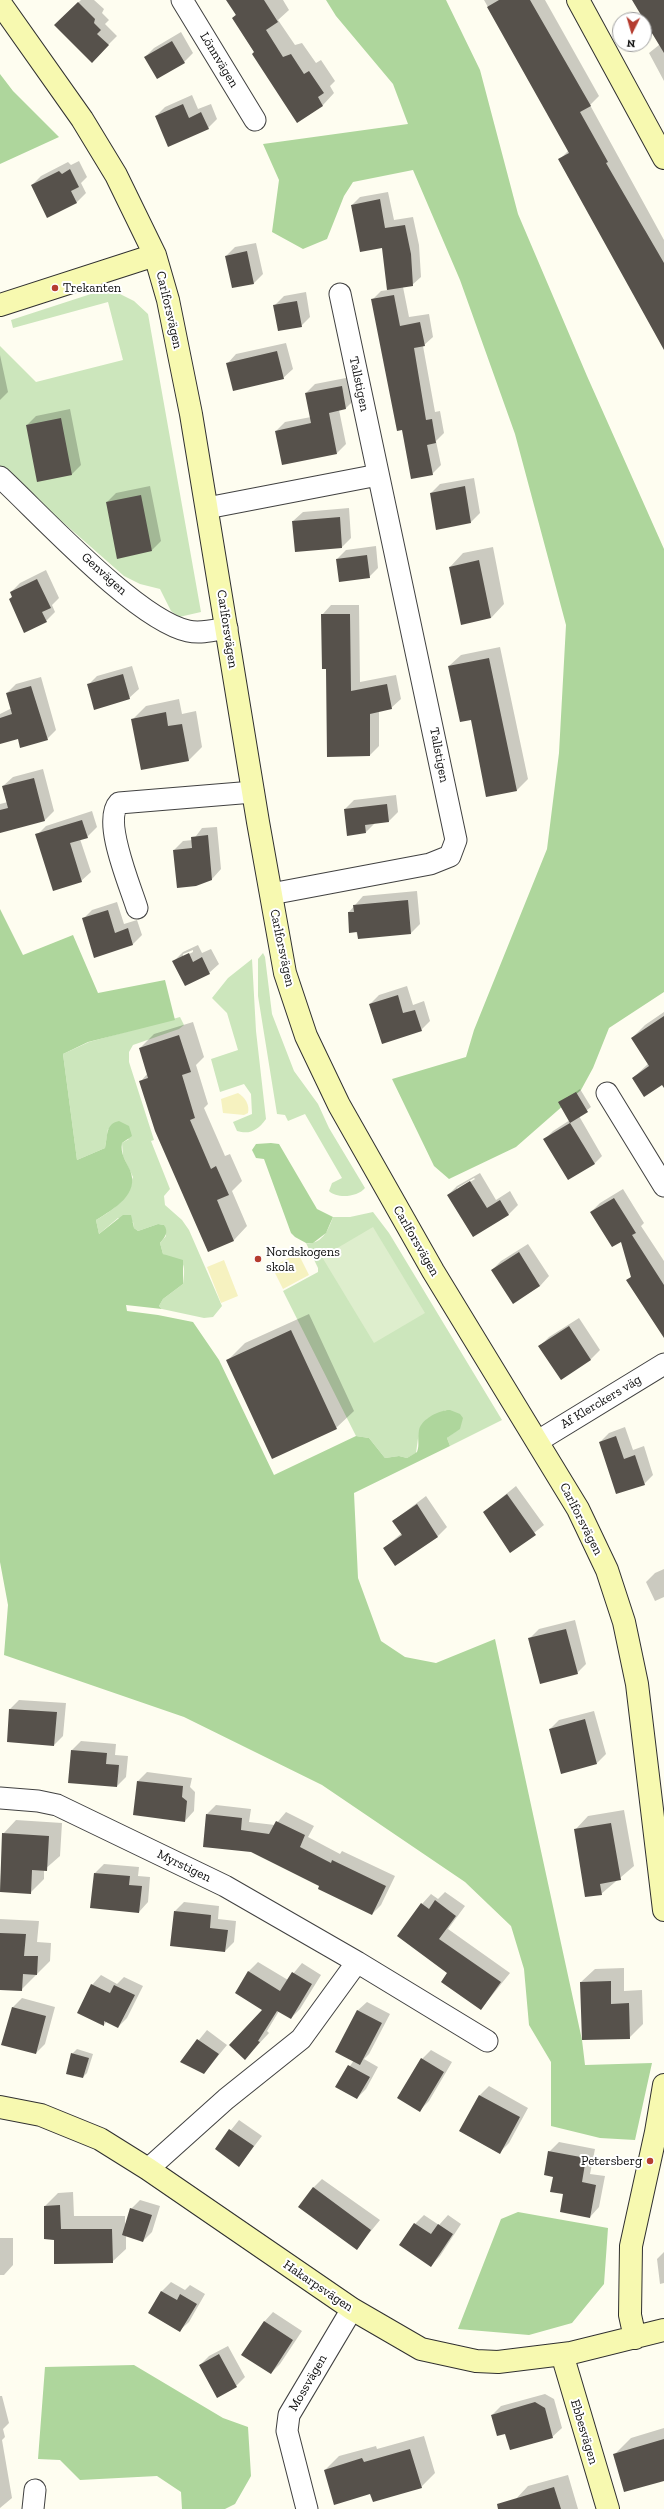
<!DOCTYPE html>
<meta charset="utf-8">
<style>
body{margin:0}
#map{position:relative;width:664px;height:2509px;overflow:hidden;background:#fefdf0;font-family:"Zilla Slab",serif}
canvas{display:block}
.north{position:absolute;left:612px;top:12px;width:40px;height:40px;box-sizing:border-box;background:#fff;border:1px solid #9f9f9f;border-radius:50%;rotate:185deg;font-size:11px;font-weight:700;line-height:16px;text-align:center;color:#0e0e0e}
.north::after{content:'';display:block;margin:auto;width:14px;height:18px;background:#b53c2f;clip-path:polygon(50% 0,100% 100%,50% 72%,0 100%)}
</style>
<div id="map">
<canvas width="664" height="2509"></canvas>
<div class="north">N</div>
</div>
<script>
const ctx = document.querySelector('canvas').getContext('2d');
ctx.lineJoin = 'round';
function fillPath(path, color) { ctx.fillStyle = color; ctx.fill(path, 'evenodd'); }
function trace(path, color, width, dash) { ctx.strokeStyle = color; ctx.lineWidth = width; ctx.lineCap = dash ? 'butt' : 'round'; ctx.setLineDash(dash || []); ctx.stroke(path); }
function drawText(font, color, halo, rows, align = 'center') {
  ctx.font = font + ' "Zilla Slab",serif'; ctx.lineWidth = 4; ctx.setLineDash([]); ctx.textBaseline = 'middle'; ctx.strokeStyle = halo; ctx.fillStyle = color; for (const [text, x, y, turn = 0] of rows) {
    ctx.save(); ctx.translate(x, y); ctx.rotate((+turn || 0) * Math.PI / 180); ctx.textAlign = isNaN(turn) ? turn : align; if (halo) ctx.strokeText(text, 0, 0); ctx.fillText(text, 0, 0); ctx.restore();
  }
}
const green = new Path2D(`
 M114,291L134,301L148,314L201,612L179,617L171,611L160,589L140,584L124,576L0,467V346L36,382L123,360L108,302L13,328L11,320L97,292Z
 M263,953L265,957L272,1014L294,1071L318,1104L329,1128L365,1188C358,1197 337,1199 329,1191L332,1183L342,1178L305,1114L288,1121L285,1115L277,1114L258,996V959Z
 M252,959L256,1031L266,1119C258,1130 250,1135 237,1131L233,1122L252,1114L251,1094L244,1084L220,1092L211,1059L238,1050L227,1013L212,998L228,978Z
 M180,1017L184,1025L179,1029L133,1045L129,1052V1062L154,1140L151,1141L170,1189L164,1196L165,1205L182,1220L189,1230L222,1306L213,1317L204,1318L162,1309L159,1306L163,1299L183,1284C187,1256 181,1264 163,1254L160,1243L166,1236L164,1225L158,1224L138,1231L134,1228L133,1222L118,1218L99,1234L96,1220C118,1207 125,1201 133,1177L123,1156L122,1143L129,1139L108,1129L105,1148L77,1160L63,1054L89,1042Z
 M373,1212L389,1233L502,1420L450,1446L447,1438L460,1428L446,1410L427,1419L419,1431L416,1453L407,1458L399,1456L385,1458L369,1438L356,1436L283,1291L318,1272V1268L306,1243C322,1245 329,1229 333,1217H350Z`);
const forest = new Path2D(`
 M326,0H446L480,70L518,214L587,376L664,549V992L609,1028L593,1068L581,1090L516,1147L449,1179L434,1166L392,1079L466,1057L474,1030L547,849L559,753L566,625L515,434L460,280L413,170L353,182L344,196L327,239L303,249L272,232L279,180L263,144L408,124L393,84L336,16Z
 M0,74L13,91L59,137L0,164Z
 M0,909L23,955L73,935L98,993L165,980L175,1020L88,1042L63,1054L77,1160L105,1148C108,1136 105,1124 119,1121L129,1126L132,1136L122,1143C120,1154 126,1161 130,1170C140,1194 114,1209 96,1220L99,1234L123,1215H131L134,1228L138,1231L158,1224L164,1225C169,1232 165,1237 160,1243L163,1254L183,1260V1284L163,1299L159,1306L162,1309L126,1305L127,1311L158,1315L193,1322L219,1360L274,1475L356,1436L369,1438L385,1458L399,1456L407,1458L417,1452C420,1445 417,1438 419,1430C422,1418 440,1410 450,1410L460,1414L463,1418L460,1429L447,1438L450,1446L354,1493L358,1578L381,1641L405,1657L436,1663L495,1639L582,2040L585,2065L652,2063L635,2140L600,2138L551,2126V2062L529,2025L524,1969L511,1926L465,1882L322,1785L184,1717L4,1655L8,1605L0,1562Z
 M271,1143L279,1144L317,1209L333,1217L326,1233L313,1243H306L295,1237L291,1233L264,1159L256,1158L252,1150L256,1144Z
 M518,2212L608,2228L604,2284L572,2323L529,2335L458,2329L501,2219Z
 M134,2365L223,2418L248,2427L251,2476L235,2504L225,2509H182L181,2492L157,2476L80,2480L60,2460L38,2459L45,2367Z`);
const sand = new Path2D(`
 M238,1093C245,1097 250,1105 248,1113L244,1115L223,1113L221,1099Z
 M298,1253L309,1275L283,1289L272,1267Z
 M224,1260L238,1296L221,1303L207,1267Z`);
const pitch = new Path2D(`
 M373,1227L425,1313L374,1343L322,1257Z`);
const shadow = new Path2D(`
 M81,0H94L104,9L102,13L109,20L105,24L117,36L92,61L55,25Z
 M227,0H283L289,10L278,20L295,45L302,43L316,63L321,60L335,81L330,86L334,93L323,105L297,121L233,18L236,14Z
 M484,0H545L599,96L590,105L664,240V347L559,160L569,150Z
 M181,32L193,53L184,62L145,57L154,48Z
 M664,41V81L649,53Z
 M192,95L198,109L211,104L217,119L208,128L156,116L165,107Z
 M79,161L87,177L81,183L86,193L77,202L48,216L32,185L41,176L68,162L71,165Z
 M388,192L394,220L413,217L419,245L421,277L412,285L403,287L409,317L429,314L433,337L423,346L435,412L440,411L444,433L436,441L441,465L432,474L403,429L372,300L381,291L388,290L383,247L352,205L360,197Z
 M256,243L263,274L254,283L233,287L226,256L235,247Z
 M306,292L310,317L301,326L274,306L284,296Z
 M286,343L293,369L283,378L227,364L236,354Z
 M0,355L8,392L0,400Z
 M351,377L355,399L346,408L339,410L346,444L337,453L276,431L285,422L311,417L306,393L315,384Z
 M70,409L81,465L72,474L38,480L27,425L36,416Z
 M474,478L480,513L471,522L431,493L440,484Z
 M150,486L161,541L152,550L107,502L116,493Z
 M349,508L351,538L342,547L296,551L293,521L303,512Z
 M376,546L378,568L369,577L337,559L346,550Z
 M493,547L504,604L491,618L450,567L463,553Z
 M46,570L59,598L52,605L55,612L46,621L10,599L13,596L11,592L20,583Z
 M331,605H359L360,682L396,675L401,699L391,708L379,711V746L370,755L327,668L322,615Z
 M500,647L528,779L517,790L487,796L472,718L449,666L461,655Z
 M132,666L139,689L129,698L88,685L97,676Z
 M41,677L56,730L47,739L19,738L0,742V714L12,708L7,693L16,684Z
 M179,699L182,714L196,711L202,747L189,760L142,769L133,719L146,706Z
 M43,769L54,811L45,820L0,832V804L8,802L3,786L13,777Z
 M396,795L398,812L389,821L375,823L366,832L345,809L354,800Z
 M92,811L97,827L87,837L80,839L91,872L81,881L37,835L46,826Z
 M217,827L221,869L212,879L174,850L183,841L193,840L202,828Z
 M417,891L420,924L411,933L358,937L349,912L363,896Z
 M117,902L124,924L137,920L142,935L133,944L95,956L83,919L92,910Z
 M198,945L202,953L211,949L219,964L209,973L174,961L183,952ZM193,950V952L183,957V954Z
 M407,986L413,1005L424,1001L430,1021L421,1030L370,1004L379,995Z
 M664,1012V1082L633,1078L649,1063L632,1038L645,1025Z
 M193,1022L204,1057L196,1065L208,1104L204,1108L225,1156L230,1154L242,1181L232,1191L247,1226L234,1240L208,1251L141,1081L148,1073L140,1048L154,1034Z
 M580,1089L591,1107L579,1116L602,1156L594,1164L545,1139L553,1131L570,1120L560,1103Z
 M480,1173L496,1200L510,1191L518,1205L509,1214L473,1236L448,1195L457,1186ZM474,1178L475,1179L457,1190V1188Z
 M623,1189L644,1223L641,1226L664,1261V1313L628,1280L632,1276L622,1240L591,1212L600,1203Z
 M528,1244L549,1276L540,1286L513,1303L492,1270L501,1261Z
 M309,1314L354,1411L336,1428L228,1360L245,1343Z
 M579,1318L600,1350L591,1359L561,1379L540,1346L549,1337Z
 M625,1427L633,1450L644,1446L653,1475L644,1484L600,1442L609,1433Z
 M516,1486L544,1525L510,1552L484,1512Z
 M426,1496L447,1527L438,1536L395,1564L384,1548L402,1533L393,1521Z
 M664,1569V1597L655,1601L646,1582L655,1573Z
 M575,1620L586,1664L577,1673L529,1639L539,1629Z
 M19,1700L66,1703L63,1736L54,1745L10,1709Z
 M594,1711L606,1754L597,1763L550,1729L559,1720Z
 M81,1741L116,1744L115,1755L128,1756L126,1777L117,1786L72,1750Z
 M147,1772L192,1778L190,1787L195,1792L194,1811L185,1821L138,1781Z
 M216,1805L251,1809L249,1822L275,1825L286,1812L314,1826L308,1837L340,1854L342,1851L395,1876L381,1905L372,1914L321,1886L207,1814Z
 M624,1810L634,1866L601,1894L575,1830L588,1816Z
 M16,1820L62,1823L60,1856L44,1870V1879L30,1893L0,1891L3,1834Z
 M104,1864L139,1867L138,1876L150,1877L148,1902L139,1912L95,1873Z
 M445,1892L465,1906L448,1929L510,1973L481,2009L448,1973L422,1904L431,1894L438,1899Z
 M184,1902L219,1906L218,1919L236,1921L234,1942L225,1951L175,1911Z
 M0,1919L39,1921L37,1942L51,1943L50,1961L21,1990L0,1989Z
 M258,1962L288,1980L302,1963L321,1975L300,2009L291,2018L279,2011L267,2031L269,2033L254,2049L264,2010L236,1993L249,1971Z
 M624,1968V1991L642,1990L643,2024L629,2038L581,1982L595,1969Z
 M101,1975L117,1984L124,1977L143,1986L127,2018L118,2027L107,2021L104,2025L92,1985Z
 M22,1998L55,2007L45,2044L36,2053L3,2045L13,2007Z
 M367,2002L390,2014L369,2054L364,2059L378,2067L366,2089L357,2098L337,2086L354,2060L357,2011Z
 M207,2030L227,2045L204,2073L181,2062Z
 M77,2049L93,2054L87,2073L83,2077L72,2054Z
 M431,2050L452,2062L429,2101L420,2110L422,2059Z
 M489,2086L528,2108L509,2143L499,2153L460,2131L480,2095Z
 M239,2120L262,2136L239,2166L216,2149Z
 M559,2142L595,2149L590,2174L605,2176L599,2207L590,2217L564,2193L554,2176L549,2152Z
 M322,2179L380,2220L357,2248L313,2188Z
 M73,2192L74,2216H125V2225L131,2209L140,2200L160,2206L152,2232L143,2241L126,2235V2249L112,2262L55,2239L45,2206L58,2193Z
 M424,2215L439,2225L448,2215L461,2224L440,2256L431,2265L415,2224Z
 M0,2238H13V2265L4,2275H0Z
 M664,2252V2283L660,2284L657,2259Z
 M171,2282L185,2290L190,2285L205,2294L189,2322L179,2331L149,2313L162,2291Z
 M273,2312L302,2331L280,2364L271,2373L264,2322Z
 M228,2346L245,2377L236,2386L200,2365L209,2356Z
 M545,2394L554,2399L562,2428L552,2437L506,2433L492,2415L501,2406Z
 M0,2396H2L9,2423L3,2429L5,2437L2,2440L12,2498L0,2508Z
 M664,2428V2479L614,2455L631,2438Z
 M424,2436L435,2473L421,2487L371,2493L325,2470L339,2456L376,2446L377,2449Z
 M568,2475L578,2509H518L515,2500L528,2486Z`);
const building = new Path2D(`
 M226,0H264L278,22L266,30L283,57L291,54L304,74L309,71L324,93L318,97L323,106L297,123L252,54L254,52L232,18L236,15Z
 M499,0H530L591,106L580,112L608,162L606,163L664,263V350L558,159L569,153L487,7Z
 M632,0H664V53L644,20Z
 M78,2L95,19L94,23L101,30L97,34L109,45L92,63L54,25Z
 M172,41L185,63L157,79L144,57Z
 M183,104L189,118L201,112L209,129L168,147L155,116Z
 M70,169L79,187L71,191L77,203L47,218L31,185L59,171L62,174Z
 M380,199L385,228L405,225L411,254L413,286L387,290L382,248L360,252L351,205Z
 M247,251L254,284L232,288L225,256Z
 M394,295L400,326L420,322L425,346L414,348L426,420L432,419L436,443L427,445L433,475L411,479L402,430L397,431L371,299Z
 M297,301L302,327L278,331L273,305Z
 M277,351L284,379L233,391L226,363Z
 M342,386L346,409L329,413L337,454L282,465L275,431L311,423L305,393Z
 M61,418L72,475L37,482L26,425Z
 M465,486L471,523L436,530L430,493Z
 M141,495L152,551L117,559L106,502Z
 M340,517L342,548L295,552L292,521Z
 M367,555L370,578L339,582L336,559Z
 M479,560L491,618L461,625L449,567Z
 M37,579L51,608L42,612L47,622L24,633L9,599L12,597L10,592Z
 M321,614H350L351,691L387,684L392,709L370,714V756L327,757L326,669H322Z
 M489,658L517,791L486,797L471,720L460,722L448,666Z
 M123,674L130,699L94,710L87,684Z
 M31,686L48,740L20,748L18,739L0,744V718L12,714L6,693Z
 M166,712L168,726L182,724L189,761L141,770L131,719Z
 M34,778L45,821L0,833V810L8,808L2,786Z
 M387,804L389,822L365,825L366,833L347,836L344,809Z
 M82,820L88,838L70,843L82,882L53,891L35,834Z
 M208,835L212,880L196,886L177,888L173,850L192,848L191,837Z
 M408,900L411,934L358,939L357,932L349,933L348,912H354L353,905Z
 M108,910L115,933L128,928L133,945L94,958L82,918Z
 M189,953L193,962L202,957L210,974L185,986L172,961Z
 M398,995L403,1013L415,1010L422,1031L382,1044L369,1004Z
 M664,1016V1088L662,1085L644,1097L632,1078L649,1066L631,1038Z
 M179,1035L191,1072L182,1075L195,1118L190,1120L211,1169L216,1166L229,1195L217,1200L234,1241L208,1252L155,1131L139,1081L148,1078L139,1048Z
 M576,1092L588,1112L570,1123L558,1102Z
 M570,1123L595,1164L568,1180L543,1139Z
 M470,1181L487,1208L500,1200L509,1215L473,1237L447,1195Z
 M614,1198L636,1233L632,1235L664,1285V1338L626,1280L631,1277L621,1242L612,1247L590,1212Z
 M519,1252L540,1286L513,1304L491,1270Z
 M569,1326L591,1360L561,1380L538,1346Z
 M291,1330L337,1429L272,1459L226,1360Z
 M616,1436L624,1459L635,1455L645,1485L616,1494L599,1442Z
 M507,1494L536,1535L510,1553L483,1512Z
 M417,1504L438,1537L395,1566L383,1548L402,1535L392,1521Z
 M566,1629L578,1674L540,1684L528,1638Z
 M9,1709L57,1712L54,1746L7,1742Z
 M585,1719L597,1764L561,1774L549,1729Z
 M71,1750L107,1753L106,1764L119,1765L117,1787L68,1783Z
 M137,1781L183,1786L182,1797L187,1801L185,1822L133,1815Z
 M206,1814L242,1818L241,1830L269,1834L276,1821L305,1835L300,1847L331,1863L332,1860L386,1886L372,1915L318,1889L319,1886L251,1852L203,1847Z
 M611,1823L621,1880L600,1884L602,1895L585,1897L574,1829Z
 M2,1833L49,1836L47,1871L32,1870L31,1894L0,1892Z
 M94,1873L130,1876L129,1885L142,1886L139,1913L90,1908Z
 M435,1900L456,1916L439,1939L501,1982L481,2010L441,1982L447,1973L397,1936L421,1903L429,1909Z
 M174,1911L211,1915L210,1928L228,1930L225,1952L170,1946Z
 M0,1933L26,1934L24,1956H38L37,1975L23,1974L22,1991L0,1990Z
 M248,1971L280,1991L292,1972L312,1984L291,2019L277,2011L258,2041L260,2042L245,2060L229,2045L262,2010L235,1993Z
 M611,1981V2004L629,2003L630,2039L582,2040L580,1982Z
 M91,1984L110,1993L114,1985L135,1995L118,2028L104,2021V2026L77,2013Z
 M12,2007L46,2016L36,2054L1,2045Z
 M357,2010L382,2023L360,2065L335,2052Z
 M197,2039L219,2054L204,2074L180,2062Z
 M71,2053L89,2058L83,2078L66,2074Z
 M421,2058L444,2072L420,2112L397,2098Z
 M348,2065L370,2077L357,2099L335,2087Z
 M479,2095L520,2117L500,2154L459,2131Z
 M229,2129L254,2146L239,2167L215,2149Z
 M548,2151L586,2158L582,2182L596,2185L590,2218L560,2212L563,2194L550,2192L553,2177L544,2175Z
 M313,2187L371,2230L357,2250L298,2207Z
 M60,2205L61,2229H112L113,2263L54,2264V2240L44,2239V2206Z
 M130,2208L152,2215L143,2242L122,2235Z
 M414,2223L431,2234L438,2224L453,2234L431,2267L399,2245Z
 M161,2291L177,2300L180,2294L197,2304L180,2332L148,2313Z
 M264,2321L293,2340L271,2374L241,2355Z
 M219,2354L237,2387L217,2398L199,2365Z
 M535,2402L545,2408L553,2438L510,2450L505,2434L497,2436L491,2415Z
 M664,2439V2481L624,2492L613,2454Z
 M410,2449L422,2488L373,2502L370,2494L334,2505L324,2470L362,2458L364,2462Z
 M554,2487L561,2509H498L497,2504Z`);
const street = new Path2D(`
 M182,0L255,120
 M0,477C41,515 137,620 188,631C201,634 215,630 227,628
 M207,508L378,475
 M271,894L430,864L450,856L456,840L340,294
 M137,908C130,885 102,821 119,803L253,792
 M607,1093L664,1186
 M538,1441L664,1364
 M0,1798L38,1801L57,1805L225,1886L357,1962L301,2039L226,2099L148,2169
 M357,1962L487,2041
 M33,2509L35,2490
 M307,2509L287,2431L289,2415L352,2309`);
const secondary = new Path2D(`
 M578,0L664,158
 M0,3L82,119L116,175L155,255L168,300L191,414L258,822L285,973L306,1036L339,1105L433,1271L578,1509L607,1570L624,1622L637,1684L664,1910
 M0,305L155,255
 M0,2107L41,2115L100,2139L148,2169L352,2309L421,2349L476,2361L498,2362L571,2353L664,2330
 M635,2338L630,2315L631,2246L656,2132L664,2085
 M562,2354L608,2509`);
const markers = [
 [55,288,4,"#b53c2f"],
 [258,1259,4,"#b53c2f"],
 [650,2161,4,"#b53c2f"]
];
const streetNames = [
 ["Lönnvägen",219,60,59],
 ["Carlforsvägen",169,310,77],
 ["Tallstigen",359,384,78],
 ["Genvägen",104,574,42],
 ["Carlforsvägen",227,629,81],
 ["Tallstigen",439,755,79],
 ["Carlforsvägen",282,948,78],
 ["Carlforsvägen",416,1241,60],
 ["Af Klerckers väg",601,1402,-31],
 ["Carlforsvägen",581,1519,63],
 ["Myrstigen",184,1866,26],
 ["Hakarpsvägen",318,2286,34],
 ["Mossvägen",308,2383,-60],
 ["Ebbesvägen",584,2432,73]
];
const poiNames = [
 ["Trekanten",63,288],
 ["Nordskogens",266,1252],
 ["skola",266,1267],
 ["Petersberg",642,2161,"right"]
];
fillPath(green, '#cce6bc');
fillPath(forest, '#aed69c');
fillPath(sand, '#f6f2c0');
fillPath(pitch, '#deeecd');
fillPath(shadow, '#0003');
fillPath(building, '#56514b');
trace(street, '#414141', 23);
trace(secondary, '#303030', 24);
trace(street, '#fff', 21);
trace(secondary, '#f7f9b0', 22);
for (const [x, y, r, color] of markers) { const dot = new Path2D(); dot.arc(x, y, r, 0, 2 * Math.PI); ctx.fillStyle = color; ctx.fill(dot); trace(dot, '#fff', 1.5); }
drawText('13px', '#0e0e0e', '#fff', streetNames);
drawText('13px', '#0e0e0e', '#fff', poiNames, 'left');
</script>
